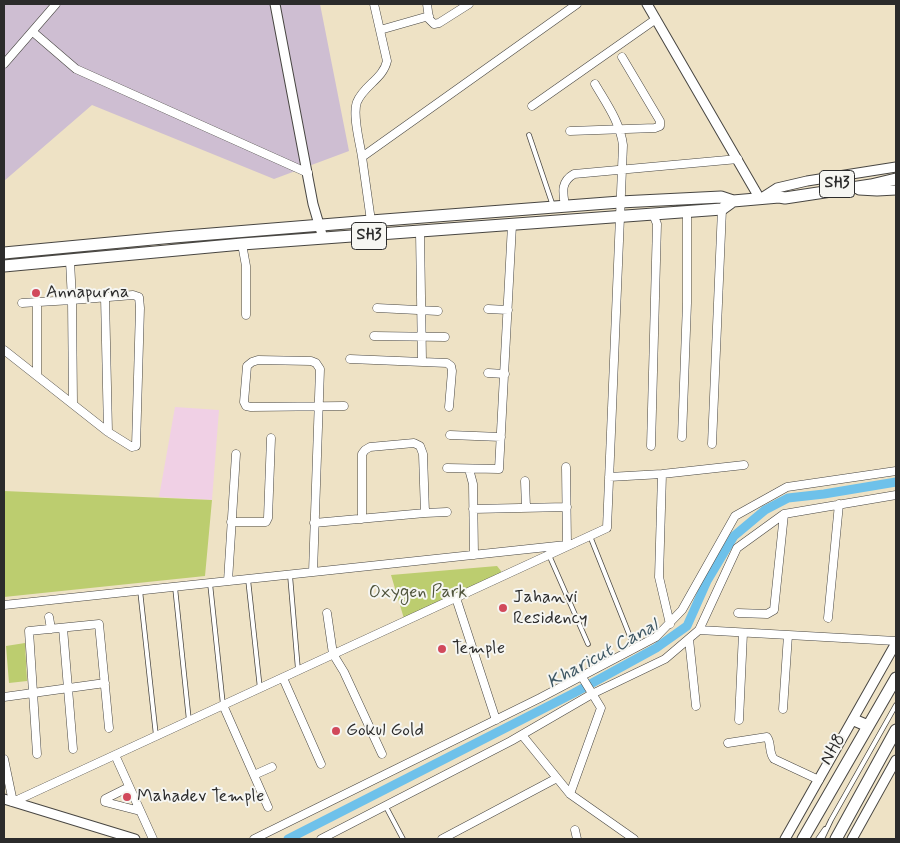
<!DOCTYPE html>
<style>
body{margin:0}
#map{position:relative;width:900px;height:843px;overflow:hidden;background:#eee2c5;font-family:Mynerve,sans-serif}
canvas{display:block}
.frame{position:absolute;inset:0;border:5px solid #2b2b2b;pointer-events:none}
</style>
<div id="map">
<canvas width="900" height="843"></canvas>
<div class="frame"></div>
</div>
<script>
const ctx = document.querySelector('canvas').getContext('2d');
ctx.lineJoin = 'round';
function fillPath(path, color) { ctx.fillStyle = color; ctx.fill(path, 'evenodd'); }
function trace(path, color, width, dash) { ctx.strokeStyle = color; ctx.lineWidth = width; ctx.lineCap = dash ? 'butt' : 'round'; ctx.setLineDash(dash || []); ctx.stroke(path); }
function drawText(font, color, halo, rows, align = 'center') {
  ctx.font = font + ' Mynerve,sans-serif'; ctx.lineWidth = 4; ctx.setLineDash([]); ctx.textBaseline = 'middle'; ctx.strokeStyle = halo; ctx.fillStyle = color; for (const [text, x, y, turn = 0] of rows) {
    ctx.save(); ctx.translate(x, y); ctx.rotate((+turn || 0) * Math.PI / 180); ctx.textAlign = isNaN(turn) ? turn : align; if (halo) ctx.strokeText(text, 0, 0); ctx.fillText(text, 0, 0); ctx.restore();
  }
}
const built = new Path2D(`
 M175,407L219,410L212,500L159,497Z`);
const industrial = new Path2D(`
 M4,4H320L349,151L274,179L92,105L4,181Z`);
const green = new Path2D(`
 M4,491L212,500L205,576L4,597Z
 M497,566L501,571L502,577L405,622L391,575Z
 M25,643L27,681L9,683L6,646Z`);
const canal = new Path2D(`
 M288,839L574,693L656,648L687,626L707,581L734,536L765,510L788,498L824,494L896,482`);
const service = new Path2D(`
 M529,135L553,206
 M590,536L635,649
 M549,555L588,644
 M290,575L298,670
 M248,579L260,689
 M210,583L223,705
 M175,587L189,721
 M140,590L156,736
 M385,805L403,839
 M818,839L825,829
 M822,839L831,820L896,705`);
const minor = new Path2D(`
 M427,4L429,19L434,24L439,23L469,4
 M380,30L429,16
 M33,32L76,69L308,173
 M4,64L56,4
 M532,106L656,19
 M570,131L655,128L660,126V121L622,57
 M362,157C360,143 352,115 357,102C364,85 383,79 387,61L374,4
 M565,206C563,193 560,182 574,174L738,159
 M371,221L362,157L577,4
 M420,232L422,361
 M242,244L246,266V315
 M105,297L108,432
 M37,302V376
 M22,303L72,300L70,261
 M377,308L438,311
 M488,309L508,310
 M374,336L445,337
 M4,350L108,432L132,447L136,446L140,308L139,297L133,295L72,300L73,404
 M350,359L447,363L451,366L452,371L449,407
 M488,373L505,374
 M450,435L501,437
 M682,437L687,303V211
 M712,444L722,209
 M651,446L657,224L653,214
 M566,467L567,545
 M447,468L499,469L512,225
 M469,469L473,484L474,555
 M662,474L659,577L670,624
 M609,477L662,474L744,465
 M525,481L526,508
 M473,509L567,507
 M425,513L447,512
 M231,522H266L268,518L271,438
 M314,523L425,513L423,454L420,446L414,443L370,447L365,450L362,454V519
 M313,572L320,369L316,363L311,361L258,360L252,362L247,366L244,402L246,406L251,407L344,406
 M228,581L236,454
 M456,598L496,720
 M4,605L566,545
 M327,613L333,654L344,672L382,754
 M738,613L767,614L774,610L784,514
 M49,617L51,629
 M828,618L839,504
 M63,628L73,749
 M699,630L737,548L784,514L896,495
 M689,639L696,706
 M283,678L321,764
 M4,697L105,683
 M223,705L268,807
 M783,709L788,635
 M739,720L743,633
 M522,735L570,794L634,839
 M728,743L767,737C772,744 768,752 774,759L819,780
 M37,754L29,631L99,624L109,728
 M115,755L153,839
 M4,759L13,802L607,528L623,145C620,122 606,103 595,84
 M254,775L272,767
 M129,787L105,799V802L140,811
 M570,794L601,708L582,677
 M575,830L577,839
 M254,839L540,698L656,637L682,610L735,516L787,487L896,471
 M321,839L511,741L592,694L665,659L699,630L896,641
 M442,839L557,778`);
const tertiary = new Path2D(`
 M275,4L313,204L323,238
 M647,4L760,199L777,188L807,181L896,167
 M859,190L877,191L896,190
 M4,799L135,839
 M785,839L896,643
 M852,839L896,760`);
const primary = new Path2D(`
 M4,253L174,237L371,221L620,202L721,197L733,201L779,197L785,198L871,185L896,179
 M4,266L242,244L722,209L733,201
 M854,720L868,726
 M803,839L896,678
 M836,839L896,730`);
const markers = [
 [36,293,5,"#d1495b"],
 [503,608,5,"#d1495b"],
 [442,649,5,"#d1495b"],
 [336,731,5,"#d1495b"],
 [127,797,5,"#d1495b"]
];
const shields = [
 [837,184,35],
 [369,236,35]
];
const shieldNames = [
 ["SH3",837,184],
 ["SH3",369,236]
];
const poiNames = [
 ["Annapurna",46,293],
 ["Jahanvi",513,598],
 ["Residency",513,619],
 ["Temple",452,649],
 ["Gokul Gold",346,731],
 ["Mahadev Temple",137,797]
];
const parkNames = [
 ["Oxygen Park",418,593]
];
const streetNames = [
 ["NH8",834,750,-60]
];
const waterNames = [
 ["Kharicut Canal",603,655,-29]
];
fillPath(built, '#f0d0e5');
fillPath(industrial, '#cebed2');
fillPath(green, '#bccd6f');
trace(canal, '#6ec1ea', 9);
trace(service, '#484642', 5.5);
trace(minor, '#484642', 9);
trace(tertiary, '#484642', 11);
trace(primary, '#484642', 13);
trace(service, '#fff', 4);
trace(minor, '#fff', 8);
trace(tertiary, '#fff', 9);
trace(primary, '#fff', 11);
for (const [x, y, r, color] of markers) { const dot = new Path2D(); dot.arc(x, y, r, 0, 2 * Math.PI); ctx.fillStyle = color; ctx.fill(dot); trace(dot, '#f6f6f2', 2); }
for (const [x, y, w] of shields) { const box = new Path2D(); box.roundRect(x - w / 2, y - 13.5, w, 27, 4); ctx.fillStyle = '#f6f6f2'; ctx.fill(box); trace(box, '#2b2b2b', 1); }
drawText('bold 16px', '#2b2b2b', null, shieldNames);
drawText('18px', '#2b2b2b', '#f6f6f2', poiNames, 'left');
drawText('18px', '#4f543c', '#f6f6f2', parkNames);
drawText('18px', '#2b2b2b', '#f6f6f2', streetNames);
drawText('italic 19px', '#3f5864', '#f6f6f2', waterNames);
</script>
